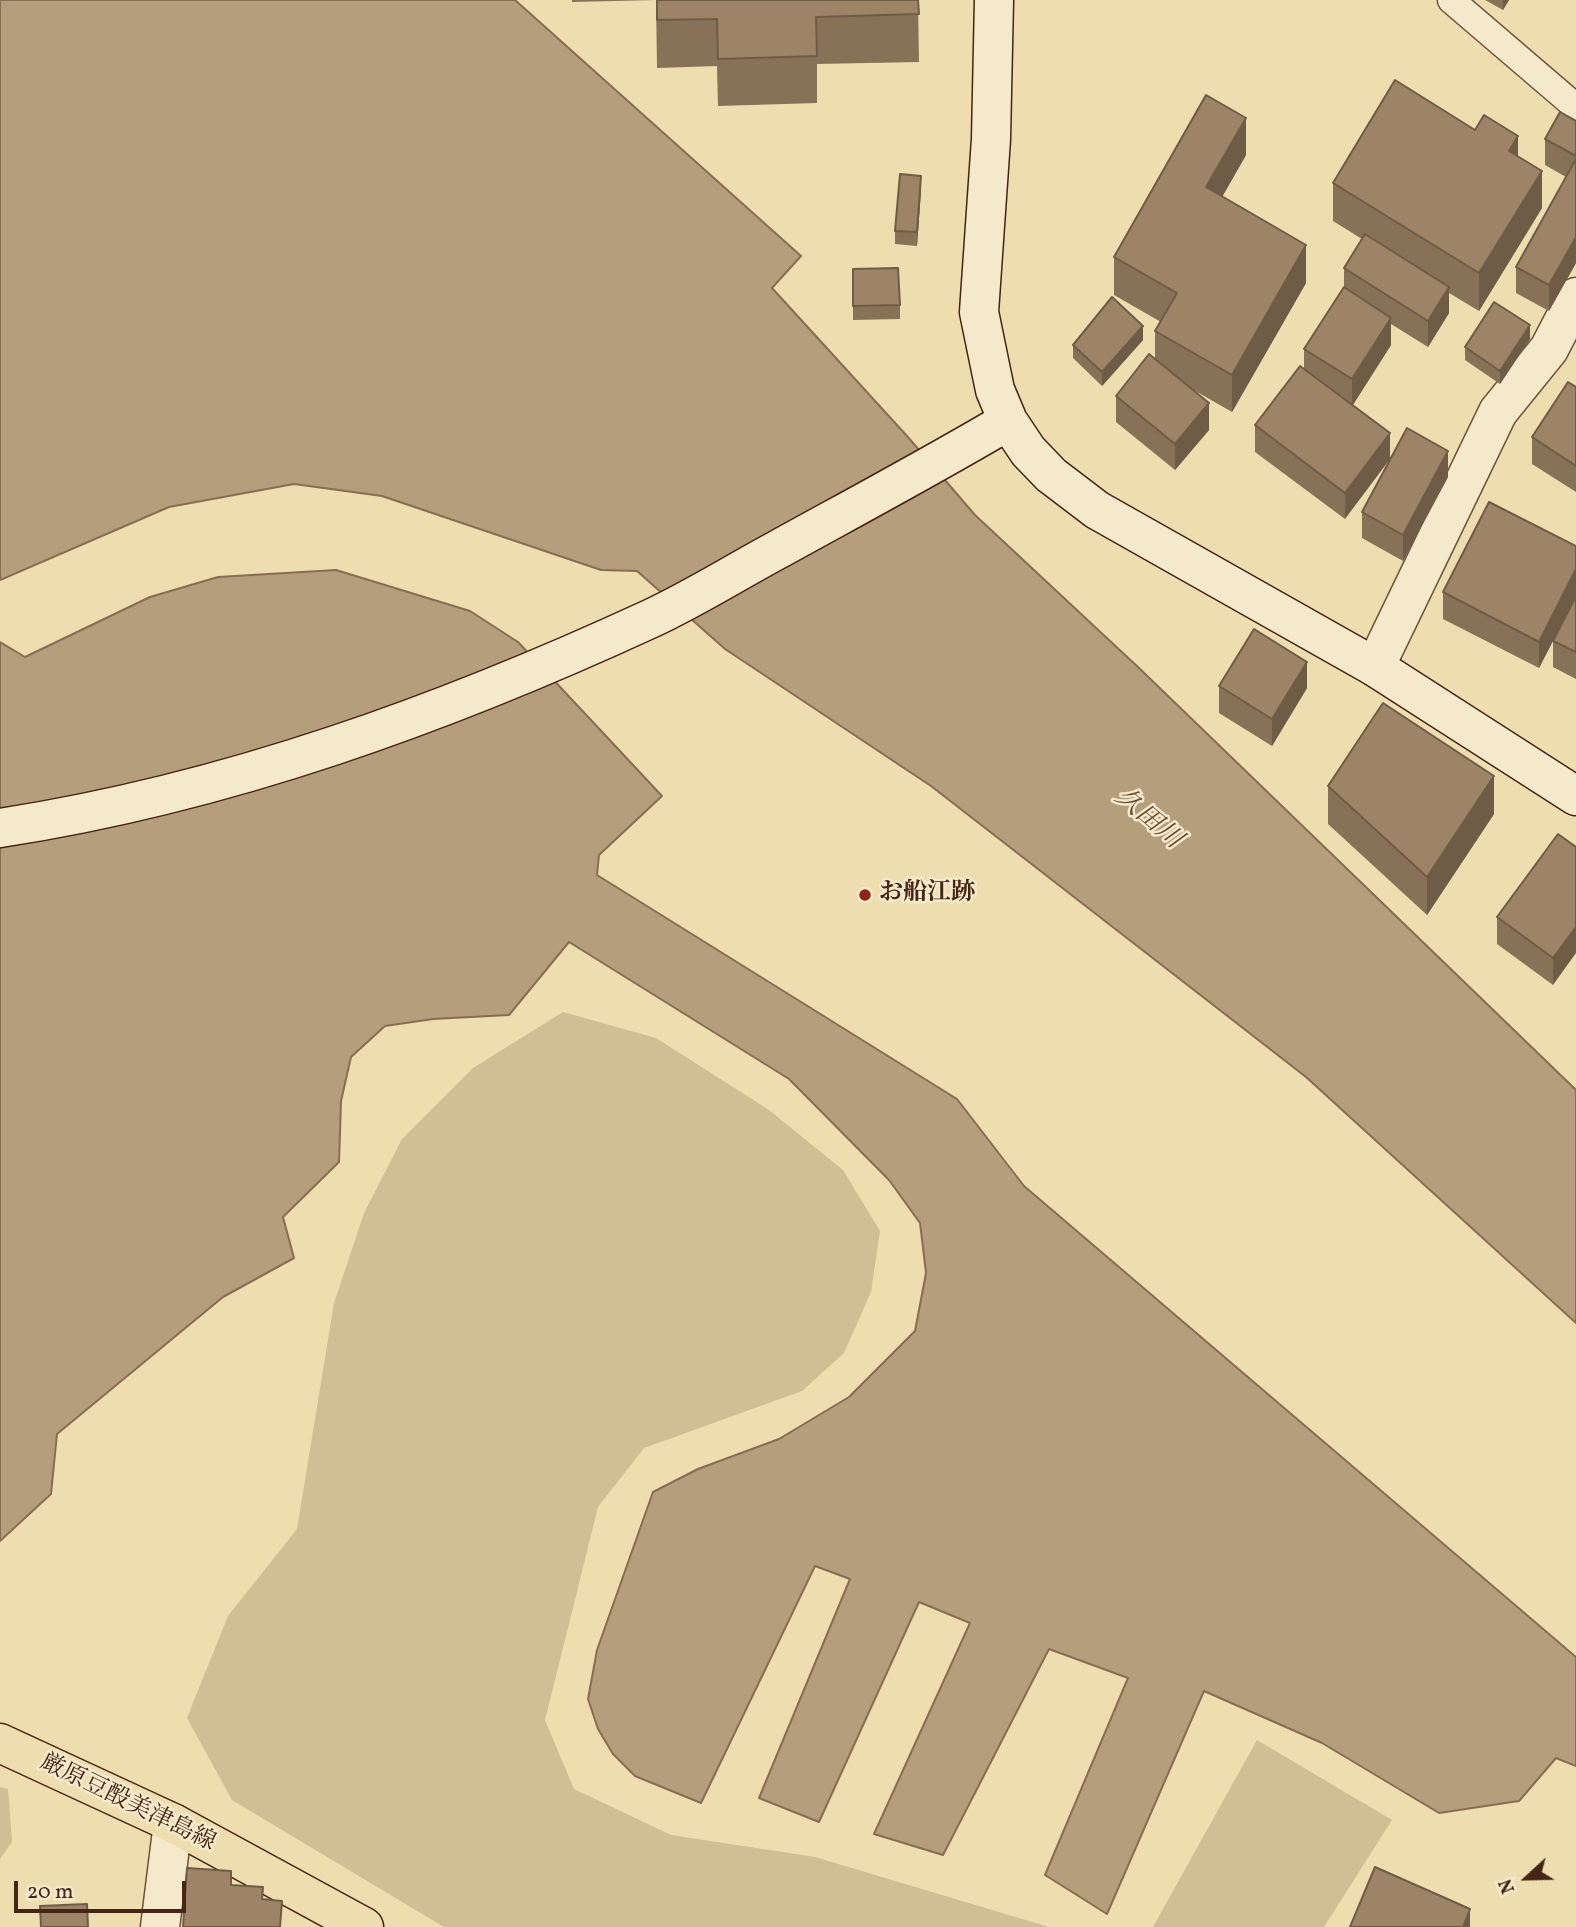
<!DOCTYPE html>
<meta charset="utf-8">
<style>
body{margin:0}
#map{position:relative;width:1576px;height:1927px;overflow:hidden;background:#eeddaf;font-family:Vollkorn,serif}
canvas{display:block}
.north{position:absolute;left:1492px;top:1843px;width:70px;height:70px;-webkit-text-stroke:5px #f4e9cb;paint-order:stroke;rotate:248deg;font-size:19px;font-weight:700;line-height:28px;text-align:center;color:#462416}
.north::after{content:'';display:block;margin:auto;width:24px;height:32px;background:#462416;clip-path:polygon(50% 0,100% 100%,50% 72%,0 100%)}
.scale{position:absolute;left:14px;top:1881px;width:172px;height:32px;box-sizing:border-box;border:4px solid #462416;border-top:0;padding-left:9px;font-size:21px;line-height:24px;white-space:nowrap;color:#462416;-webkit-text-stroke:5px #f4e9cb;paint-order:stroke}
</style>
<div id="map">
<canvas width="1576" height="1927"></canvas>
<div class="north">N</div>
<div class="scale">20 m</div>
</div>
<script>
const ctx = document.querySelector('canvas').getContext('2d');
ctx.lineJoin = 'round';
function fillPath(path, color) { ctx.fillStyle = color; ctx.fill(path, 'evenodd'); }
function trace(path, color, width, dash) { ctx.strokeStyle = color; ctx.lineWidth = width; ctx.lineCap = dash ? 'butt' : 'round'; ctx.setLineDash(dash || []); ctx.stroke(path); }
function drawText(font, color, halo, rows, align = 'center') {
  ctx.font = font + ' Vollkorn,"Noto Serif JP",serif'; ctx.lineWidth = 5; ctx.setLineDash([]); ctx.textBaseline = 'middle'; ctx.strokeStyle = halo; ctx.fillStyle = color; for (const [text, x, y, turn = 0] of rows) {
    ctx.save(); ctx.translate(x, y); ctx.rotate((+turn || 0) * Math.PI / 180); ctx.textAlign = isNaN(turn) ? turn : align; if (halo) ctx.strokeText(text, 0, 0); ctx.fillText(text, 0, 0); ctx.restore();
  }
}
const green = new Path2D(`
 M563,1012L656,1038L769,1110L843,1170L880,1231L871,1292L844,1353L802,1391L644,1448L598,1507L545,1720L574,1789L671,1835L815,1857L1049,1927H444L232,1800L187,1718L228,1616L297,1529L334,1303L364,1213L402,1139L473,1068Z
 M1257,1740L1392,1820L1324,1927H1153Z
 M0,1787L8,1789L12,1842L0,1859Z`);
const water = new Path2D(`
 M0,0H515L801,256L772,288L907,436L975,515L1139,668L1576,1090V1323L1306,1077L931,786L725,649L637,571L601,570L382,496L294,484L169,507L0,580Z
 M336,570L470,611L518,642L662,796L599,855L597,875L957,1099L1024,1186L1576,1657V1766L1556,1758L1519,1801L1439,1813L1322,1743L1204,1691L1107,1914L1045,1875L1128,1678L1049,1649L943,1855L874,1834L970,1623L919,1602L819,1822L759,1798L850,1579L815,1566L701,1803L635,1776L613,1754L598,1729L588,1699L597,1650L653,1492L698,1469L779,1439L849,1397L915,1331L926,1273L920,1223L889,1180L789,1079L569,942L509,1015L433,1019L385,1026L351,1057L341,1101L339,1162L283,1217L294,1258L223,1297L57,1434L51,1494L0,1541V642L25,657L150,597L218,577Z`);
const lane = new Path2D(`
 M1451,0L1576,107`);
const street = new Path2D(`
 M1375,667L1498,412L1549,349L1576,297
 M160,1927L173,1823`);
const secondary = new Path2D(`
 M994,0L991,139L979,312L995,390L1008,421L1028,451L1051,475L1097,510L1375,667L1576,796
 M0,828C227,793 444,714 652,618C695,598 736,572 777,550C855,507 932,466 1008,421`);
const primary = new Path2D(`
 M0,1743L173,1823L364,1927`);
const wall = new Path2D(`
 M572,0H918L919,62L817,64V103L718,106L717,66L657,68L656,0L572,2Z
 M1485,0H1509L1503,10Z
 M1576,121V263L1549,311L1516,293V267L1566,177L1545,165V139Z
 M1246,155L1222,197L1306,283L1232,412L1192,389L1209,430L1175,470L1116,422V396L1155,360V331L1161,322L1114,295V257Z
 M1518,156L1542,208L1479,311L1449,293V313L1428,347L1391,324V345L1353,405L1345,519L1255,452V425L1304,369V349L1344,288V268L1362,239L1333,221V183Z
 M921,190L917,246L895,244V231Z
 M853,269L900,305V319L853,320Z
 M1530,339L1500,384L1465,360V347Z
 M1143,340L1102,386L1073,358V345Z
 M1576,387V492L1532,464V437Z
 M1448,477L1403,561L1362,538V512Z
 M1443,592L1576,596V679L1553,667V641L1539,668L1443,619Z
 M1219,686L1307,688L1272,746L1219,713Z
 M1328,786L1494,814L1427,915L1328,824Z
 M1558,834L1553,985L1497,944V917Z`);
const shadedWall = new Path2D(`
 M1503,0H1509L1503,10Z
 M1246,118V155L1206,225V187Z
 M1518,136V174L1509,151Z
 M1542,171V208L1479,311V273Z
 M921,176V190L917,246V232Z
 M1576,237V263L1549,311V285Z
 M1306,245V283L1232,412V375Z
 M1449,287V313L1428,347V321Z
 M1391,318V345L1352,406V379Z
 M1530,325V339L1500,384V371Z
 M1143,326V340L1102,386V372Z
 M1209,403V430L1175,470V444Z
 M1390,433V459L1345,519V493Z
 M1448,451V477L1403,561V535Z
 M1576,569V596L1539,668V642Z
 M1307,662V688L1272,746V719Z
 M1494,776V814L1427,915V877Z
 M1576,927V953L1553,985V958Z
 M1470,1909V1927H1463Z`);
const building = new Path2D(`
 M657,0H918L919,14L816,17L817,56L718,59L717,19L657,20Z
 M1395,80L1475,130L1484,115L1518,136L1509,151L1542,171L1479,273L1333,183Z
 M1206,95L1246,118L1206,187L1306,245L1232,375L1155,331L1177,293L1114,257Z
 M1560,112L1576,121V156L1545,139Z
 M1576,159V237L1549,285L1516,267Z
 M900,174L921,176L917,232L895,231Z
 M1365,234L1449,287L1428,321L1344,268Z
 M898,268L900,305L853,306V269Z
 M1344,287L1391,318L1352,379L1304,349Z
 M1112,297L1143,326L1102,372L1073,345Z
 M1494,302L1530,325L1500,371L1465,347Z
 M1149,354L1209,403L1175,444L1116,396Z
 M1300,366L1390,433L1345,493L1255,425Z
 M1568,382L1576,387V466L1532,437Z
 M1407,428L1448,451L1403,535L1362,512Z
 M1489,502L1576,546V569L1539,642L1443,592Z
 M1576,596V652L1553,641Z
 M1254,629L1307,662L1272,719L1219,686Z
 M1383,703L1494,776L1427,877L1328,786Z
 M1558,834L1576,847V927L1553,958L1497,917Z
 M1375,1867L1470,1909L1463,1927H1350Z
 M187,1868L231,1871V1885L263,1887L262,1899L282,1901L280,1927H183Z
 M87,1904L88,1927H41L40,1906Z`);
const markers = [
 [865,895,7,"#8f2418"]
];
const poiNames = [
 ["お船江跡",879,895]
];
const streetNames = [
 ["厳原豆酘美津島線",127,1804,26]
];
const waterNames = [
 ["久田川",1147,820,40]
];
fillPath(green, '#d1be95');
fillPath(water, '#b59e7b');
trace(water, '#896d53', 2);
trace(lane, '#70523c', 29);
trace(street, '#70523c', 41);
trace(secondary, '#462416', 41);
trace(primary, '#462416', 41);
trace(lane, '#f4e9cb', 26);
trace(street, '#f4e9cb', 38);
trace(secondary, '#f4e9cb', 38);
trace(primary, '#eeddaf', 38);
fillPath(wall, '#877258');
fillPath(shadedWall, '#6e5c47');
fillPath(building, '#9d8466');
trace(building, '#6e5c47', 2);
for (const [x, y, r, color] of markers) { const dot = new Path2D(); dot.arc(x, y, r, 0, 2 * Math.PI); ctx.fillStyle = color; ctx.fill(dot); trace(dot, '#f4e9cb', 2.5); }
drawText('bold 24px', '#462416', '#f4e9cb', poiNames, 'left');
drawText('24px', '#462416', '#f4e9cb', streetNames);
drawText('italic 26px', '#674934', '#f4e9cb', waterNames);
</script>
